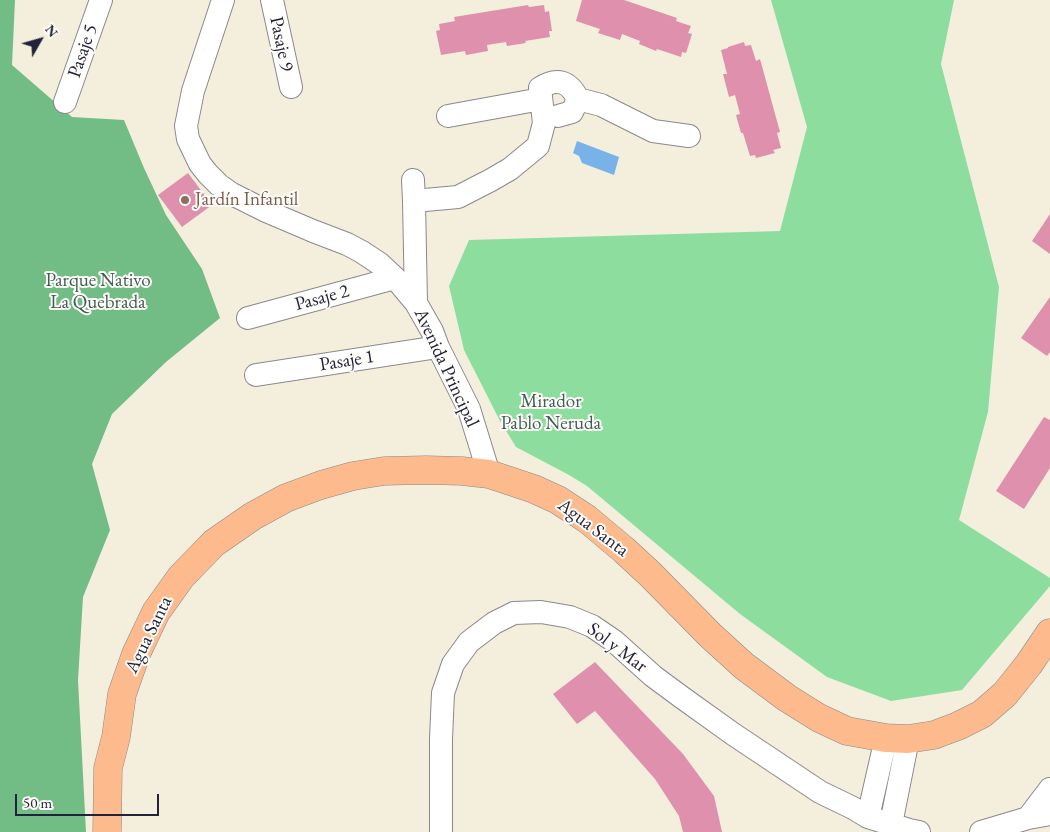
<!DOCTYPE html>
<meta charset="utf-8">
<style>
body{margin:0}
#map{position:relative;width:1050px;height:832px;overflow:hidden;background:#f4efdc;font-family:"EB Garamond",serif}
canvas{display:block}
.north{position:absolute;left:15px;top:15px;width:50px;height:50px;-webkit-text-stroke:4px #fdfcf7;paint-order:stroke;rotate:52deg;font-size:14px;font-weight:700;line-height:20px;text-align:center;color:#22223b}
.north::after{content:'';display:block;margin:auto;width:18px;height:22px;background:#22223b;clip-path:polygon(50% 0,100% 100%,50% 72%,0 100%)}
.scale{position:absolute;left:15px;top:794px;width:144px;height:22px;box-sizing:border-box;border:2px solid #22223b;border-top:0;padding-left:6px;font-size:15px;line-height:18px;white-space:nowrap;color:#22223b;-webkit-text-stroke:4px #fdfcf7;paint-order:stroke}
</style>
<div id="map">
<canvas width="1050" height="832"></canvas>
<div class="north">N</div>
<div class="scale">50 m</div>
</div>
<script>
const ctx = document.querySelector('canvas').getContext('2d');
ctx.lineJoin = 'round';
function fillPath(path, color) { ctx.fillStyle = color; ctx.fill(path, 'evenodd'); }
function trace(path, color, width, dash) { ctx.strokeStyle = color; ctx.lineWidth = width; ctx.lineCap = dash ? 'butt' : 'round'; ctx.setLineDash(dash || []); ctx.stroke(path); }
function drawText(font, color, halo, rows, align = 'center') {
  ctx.font = font + ' "EB Garamond",serif'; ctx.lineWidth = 4; ctx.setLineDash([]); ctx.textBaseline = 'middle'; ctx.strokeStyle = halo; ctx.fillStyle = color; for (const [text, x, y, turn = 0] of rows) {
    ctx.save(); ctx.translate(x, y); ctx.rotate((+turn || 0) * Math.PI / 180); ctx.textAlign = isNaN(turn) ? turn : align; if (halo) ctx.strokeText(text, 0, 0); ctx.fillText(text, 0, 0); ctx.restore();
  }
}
const green = new Path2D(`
 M771,0H954L941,64L999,287L988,412L959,520L1050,578V586L962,690L891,701L827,677L740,614L587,486L569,475L516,447L500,421L464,350L449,286L469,240L780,231L807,127Z`);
const forest = new Path2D(`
 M0,0H15L12,65L72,117L124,120L144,168L166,215L202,269L220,318L166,362L112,414L92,464L110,530L83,597L78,680L86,832H0Z`);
const water = new Path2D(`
 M577,141L619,157L614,175L582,163L579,156L573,153Z`);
const building = new Path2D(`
 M582,0H624L677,18L676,21L691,26L688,33L692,34L686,53L682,52L681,57L657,49L656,51L639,44L640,41L622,34L620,40L598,33L600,29L576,21Z
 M528,5L529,7L544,5L545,12L549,11L552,31H549L550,37L525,41L526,43L507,46L506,42L487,45L488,51L466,55L465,51L441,55L436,31L440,30L439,24L455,21L454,17Z
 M744,42L745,46L751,45L756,61L760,59L780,132L777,133L781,148L773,150L775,153L756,158L755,155L750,156L743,133H741L736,115L740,114L735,95L729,97L723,74H727L721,50L728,48V47Z
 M188,173L212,205L182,227L158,195Z
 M1050,214V254L1032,241Z
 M1050,297V352L1047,356L1021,338Z
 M1044,417L1050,420V468L1024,509L996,491Z
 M595,662L683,754L714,796L722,832H683L679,816L655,779L595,711L577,724L553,694Z`);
const minor = new Path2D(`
 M223,0L193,91L186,126L188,139L200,164L208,174L219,185L232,194L266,211L313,231L347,244L362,252L380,264L395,278L416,303L432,331L438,347L469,409L489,474
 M272,0L291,87
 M578,99L601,105L653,131L689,136
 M65,102L101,0
 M448,116L541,99
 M413,180L414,201L416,303
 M414,201L458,197L491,180L510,169L538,146L544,123L540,88C557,77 569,81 578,99L572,112L558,116
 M248,318L395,278
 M256,375L438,347
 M868,817L886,738
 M1028,818L1050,789
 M891,824L908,739
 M441,832V739L443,693L453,664L469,642L494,623L514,613L541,612L570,617L592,626L614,641L653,676L680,696L733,734L820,792L853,808L868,817L909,830L919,832
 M981,832L1028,818L1050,814`);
const major = new Path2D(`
 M107,832L108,768L116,737L122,694L136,654L156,612L181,577L214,543L253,516L286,498L321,485L353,476L384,471L426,470L462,471L489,474L534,489L558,500L587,519L624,550L650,574L710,635L744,666L787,698L819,718L847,731L886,738L908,739L934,735L958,726L982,714L1005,694L1029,664L1050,633`);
const markers = [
 [185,200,5,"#8d6e63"]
];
const streetNames = [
 ["Pasaje 9",281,44,78],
 ["Pasaje 5",83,51,-71],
 ["Pasaje 2",322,298,-15],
 ["Pasaje 1",347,361,-9],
 ["Avenida Principal",446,368,65],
 ["Agua Santa",593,528,37],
 ["Agua Santa",149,635,-64],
 ["Sol y Mar",617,648,37]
];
const educationNames = [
 ["Jardín Infantil",195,200]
];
const parkNames = [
 ["Parque Nativo",98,281],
 ["La Quebrada",98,303],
 ["Mirador",551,402],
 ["Pablo Neruda",551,424]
];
fillPath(green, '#8dde9e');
fillPath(forest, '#72bd85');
fillPath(water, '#78b2e9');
fillPath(building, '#de90ad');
trace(minor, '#8b888c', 24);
trace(major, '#8b888c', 29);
trace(minor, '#fff', 22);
trace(major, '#fcba8d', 28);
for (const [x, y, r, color] of markers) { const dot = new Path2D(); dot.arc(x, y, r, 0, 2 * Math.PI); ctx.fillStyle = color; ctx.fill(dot); trace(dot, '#fdfcf7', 2); }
drawText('19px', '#22223b', '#fdfcf7', streetNames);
drawText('19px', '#785e54', '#fdfcf7', educationNames, 'left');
drawText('19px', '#425a59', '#fdfcf7', parkNames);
</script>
